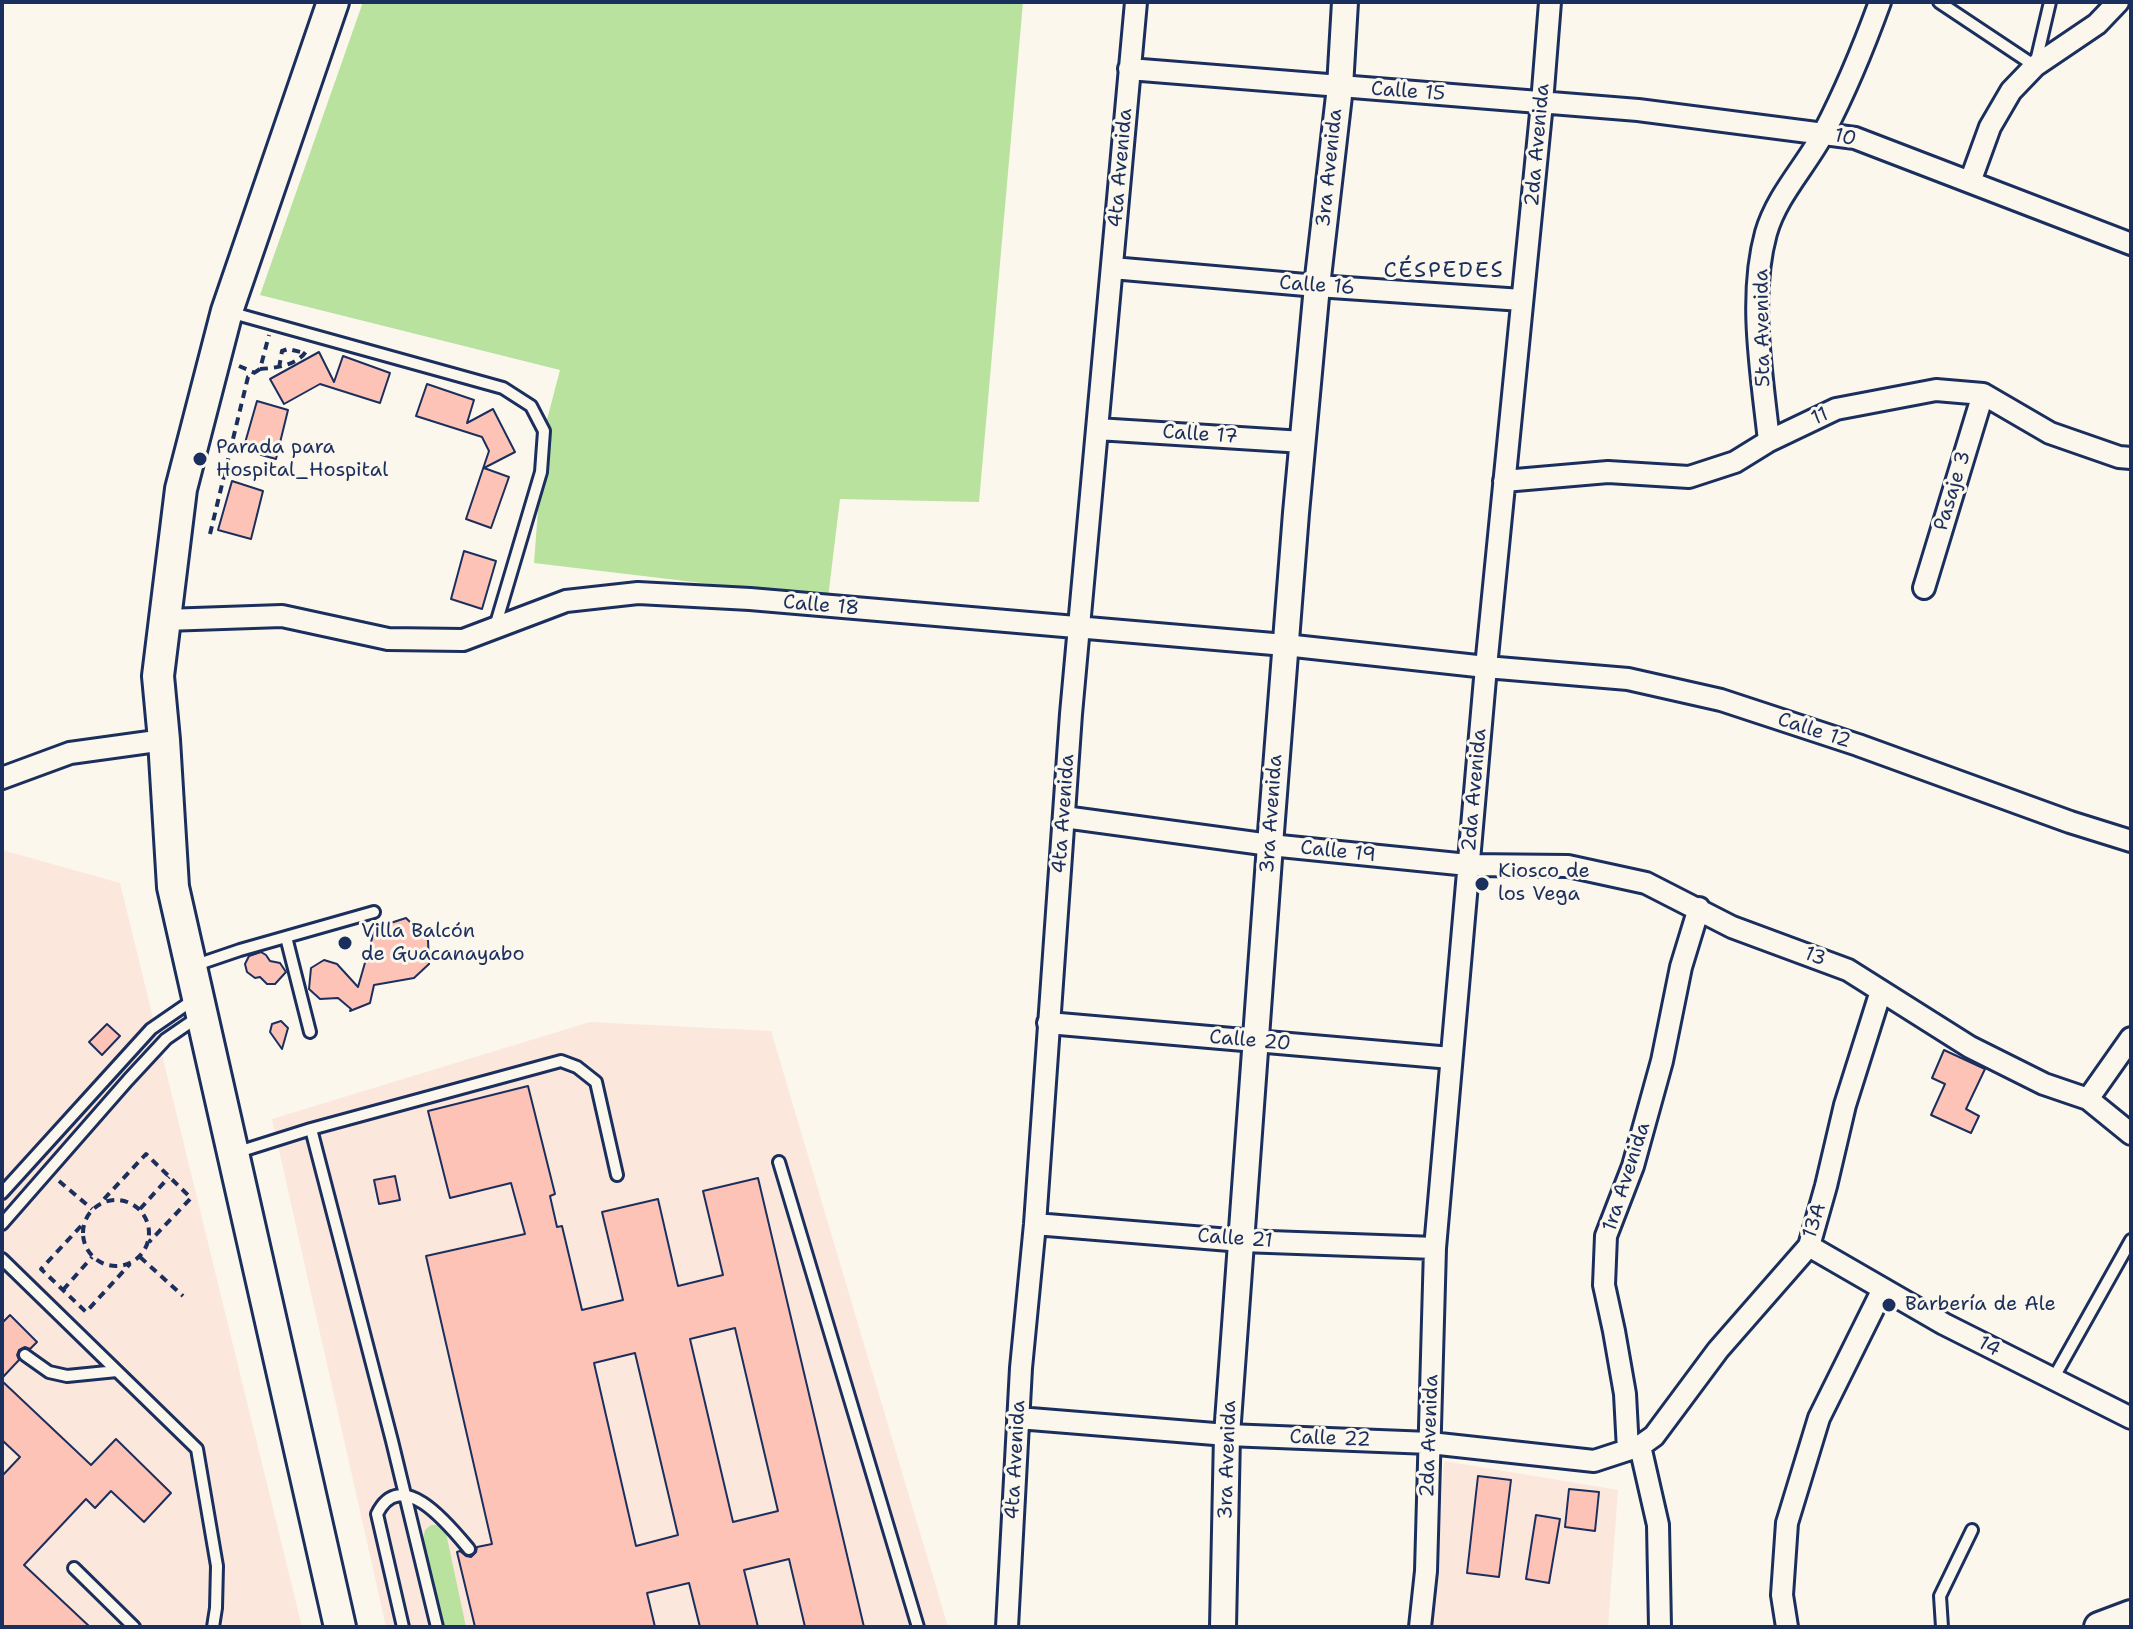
<!DOCTYPE html>
<meta charset="utf-8">
<style>
body{margin:0}
#map{position:relative;width:2133px;height:1629px;overflow:hidden;background:#fbf7ec;font-family:"Shantell Sans",sans-serif}
canvas{display:block}
.frame{position:absolute;inset:0;border:4px solid #1b2f5e;pointer-events:none}
</style>
<div id="map">
<canvas width="2133" height="1629"></canvas>
<div class="frame"></div>
</div>
<script>
const ctx = document.querySelector('canvas').getContext('2d');
ctx.lineJoin = 'round';
function fillPath(path, color) { ctx.fillStyle = color; ctx.fill(path, 'evenodd'); }
function trace(path, color, width, dash) { ctx.strokeStyle = color; ctx.lineWidth = width; ctx.lineCap = dash ? 'butt' : 'round'; ctx.setLineDash(dash || []); ctx.stroke(path); }
function drawText(font, color, halo, rows, align = 'center') {
  ctx.font = font + ' "Shantell Sans",sans-serif'; ctx.lineWidth = 6; ctx.setLineDash([]); ctx.textBaseline = 'middle'; ctx.strokeStyle = halo; ctx.fillStyle = color; for (const [text, x, y, turn = 0] of rows) {
    ctx.save(); ctx.translate(x, y); ctx.rotate((+turn || 0) * Math.PI / 180); ctx.textAlign = isNaN(turn) ? turn : align; if (halo) ctx.strokeText(text, 0, 0); ctx.fillText(text, 0, 0); ctx.restore();
  }
}
const built = new Path2D(`
 M2,850L120,883L302,1627H2Z
 M590,1022L771,1031L948,1627H386L272,1119Z
 M1444,1461L1618,1490L1608,1627H1432Z`);
const green = new Path2D(`
 M363,2H1023L979,502L840,499L828,598L534,563L544,431L560,370L260,295Z
 M431,1525H439L446,1533L466,1627H445L423,1539L425,1530Z`);
const building = new Path2D(`
 M319,352L334,382L343,356L390,373L380,403L320,384L284,404L270,379Z
 M427,384L474,400L467,423L493,409L515,452L484,468L509,477L491,528L466,519L489,451L482,437L416,416Z
 M257,401L288,410L276,459L243,450Z
 M232,481L263,491L251,539L218,530Z
 M464,551L496,561L482,609L451,599Z
 M406,918L428,940L429,964L414,978L374,985L370,1003L350,1011L351,1009L338,998L320,999L309,989L311,968L324,960L337,964L358,987L375,928Z
 M261,952L266,955L270,961L280,963L286,972L275,984H267L260,977L255,978L247,972L245,964L249,956Z
 M281,1021L288,1028L282,1049L270,1032L272,1024Z
 M107,1024L120,1036L102,1055L89,1042Z
 M1944,1050L1985,1069L1966,1109L1979,1116L1971,1133L1931,1115L1945,1084L1932,1078Z
 M528,1086L555,1194L550,1196L557,1227L562,1226L582,1310L623,1300L602,1212L658,1199L678,1286L723,1275L703,1191L758,1178L864,1627H805L789,1559L744,1570L758,1627H700L689,1583L647,1593L655,1627H475L457,1552L460,1551L466,1556L471,1557L476,1552L477,1547L492,1544L426,1256L525,1234L511,1183L450,1198L428,1111ZM735,1328L778,1511L733,1522L690,1339ZM635,1353L678,1535L636,1546L594,1363Z
 M395,1176L400,1200L379,1204L374,1180Z
 M10,1315L37,1342L30,1349L25,1347L19,1350L17,1355L19,1360L2,1378V1323Z
 M2,1381L91,1465L116,1439L171,1493L144,1522L111,1491L95,1508L86,1499L24,1565L90,1627H2V1476L20,1457L2,1440Z
 M1478,1476L1511,1480L1499,1577L1467,1573Z
 M1569,1489L1599,1492L1595,1531L1565,1527Z
 M1536,1515L1560,1519L1549,1583L1526,1579Z`);
const path = new Path2D(`
 M239,366L255,373
 M279,368L282,351L288,349L305,353
 M260,369C277,368 298,365 307,350
 M210,534L248,377L260,369L269,335
 M59,1181L92,1209
 M104,1199L146,1154L191,1198L149,1242
 M83 1233a33 33 0 1 1 66 0a33 33 0 1 1-66 0Z
 M140,1209L169,1177
 M81,1226L41,1269L86,1312L130,1264
 M140,1257L183,1296
 M63,1290L92,1257`);
const service = new Path2D(`
 M1939,2L2035,66L2050,2
 M229,312L503,388L531,406L544,431L541,472L495,627
 M286,937L310,1032
 M193,966L240,950L374,912
 M311,1129L392,1441L437,1627
 M235,1153L311,1129L561,1061L577,1067L596,1082L617,1175
 M779,1162L918,1627
 M2,1193L151,1029L196,998
 M2,1224L128,1080L166,1039L198,1017
 M2,1259L197,1449L217,1566L216,1608L213,1627
 M25,1355L49,1372L67,1376L117,1371
 M2053,1379L2131,1240
 M74,1568L134,1627
 M403,1627L377,1514C401,1465 449,1525 469,1549
 M1942,1627L1940,1596L1972,1530`);
const minor = new Path2D(`
 M1129,69L1638,110L1855,138L2131,244
 M1970,182L1990,127L2011,91L2035,66L2097,24L2118,2
 M1112,268L1317,286L1522,300
 M1097,429L1303,442
 M1769,441C1762,375 1748,298 1766,233C1777,195 1806,166 1824,132C1846,90 1864,46 1880,2
 M1504,481L1608,472L1689,477L1735,462L1769,441L1836,409L1936,390L1983,394L2050,433L2119,457L2131,458
 M1924,588L1983,394
 M165,620L282,616L388,639L463,640L566,601L638,593L750,599L1285,645L1486,667L1628,679L1721,700L1858,745L2070,822L2131,841
 M2,778L70,753L164,740
 M1064,817L1270,845L1468,865L1568,866L1646,883L1732,927L1848,970L1970,1047L2044,1084L2088,1099L2131,1134
 M1048,1023L1451,1058
 M2088,1099L2131,1038
 M1035,1224L1242,1241L1435,1248
 M1809,1246L1944,1324L2131,1418
 M1018,1418L1227,1435L1430,1443L1594,1461L1640,1446L1654,1436L1718,1350L1809,1246L1826,1186L1845,1105L1881,991
 M1640,1446L1658,1525L1660,1627
 M1628,1450L1625,1394L1614,1331L1604,1285L1606,1236L1633,1166L1662,1061L1681,967L1699,908
 M1007,1627L1021,1368L1035,1224L1071,714L1136,2
 M1420,1627L1426,1571L1435,1248L1486,667L1542,103L1550,2
 M1787,1627L1782,1595L1787,1523L1819,1418L1883,1289`);
const tertiary = new Path2D(`
 M1223,1627L1227,1435L1270,845L1296,513L1317,286L1340,87L1345,2`);
const secondary = new Path2D(`
 M2099,1627L2131,1615`);
const primary = new Path2D(`
 M333,2L227,311L181,489L158,676L164,740L173,887L340,1627`);
const markers = [
 [200,459,8,"#1b2f5e"],
 [1482,884,8,"#1b2f5e"],
 [345,943,8,"#1b2f5e"],
 [1889,1305,8,"#1b2f5e"]
];
const streetNames = [
 ["Calle 15",1408,92,4],
 ["10",1845,138,12],
 ["2da Avenida",1538,145,-85],
 ["4ta Avenida",1121,168,-85],
 ["3ra Avenida",1330,168,-84],
 ["Calle 16",1317,286,4],
 ["5ta Avenida",1763,328,-91],
 ["11",1820,417,-25],
 ["Calle 17",1200,435,4],
 ["Pasaje 3",1953,491,-73],
 ["Calle 18",821,606,5],
 ["Calle 12",1814,731,18],
 ["2da Avenida",1475,790,-85],
 ["4ta Avenida",1064,814,-86],
 ["3ra Avenida",1272,814,-86],
 ["Calle 19",1338,852,6],
 ["13",1815,957,20],
 ["Calle 20",1250,1041,5],
 ["1ra Avenida",1627,1177,-72],
 ["13A",1815,1221,-72],
 ["Calle 21",1235,1239,4],
 ["14",1989,1347,27],
 ["2da Avenida",1430,1436,-88],
 ["Calle 22",1330,1439,2],
 ["4ta Avenida",1016,1460,-87],
 ["3ra Avenida",1228,1460,-88]
];
const poiNames = [
 ["Parada para",216,448],
 ["Hospital_Hospital",216,471],
 ["Kiosco de",1498,872],
 ["los Vega",1498,895],
 ["Villa Balcón",361,932],
 ["de Guacanayabo",361,955],
 ["Barbería de Ale",1905,1305]
];
const neighbourhoodNames = [
 ["CÉSPEDES",1444,271]
];
fillPath(built, '#fce7dc');
fillPath(green, '#b9e29e');
fillPath(building, '#fec3b7');
trace(building, '#1b2f5e', 2);
trace(service, '#1b2f5e', 16);
trace(minor, '#1b2f5e', 26);
trace(tertiary, '#1b2f5e', 30);
trace(secondary, '#1b2f5e', 34);
trace(primary, '#1b2f5e', 36);
trace(path, '#1b2f5e', 4, [8, 6]);
trace(service, '#fbf7ec', 10);
trace(minor, '#fbf7ec', 20);
trace(tertiary, '#fbf7ec', 24);
trace(secondary, '#fbf7ec', 28);
trace(primary, '#fbf7ec', 30);
for (const [x, y, r, color] of markers) { const dot = new Path2D(); dot.arc(x, y, r, 0, 2 * Math.PI); ctx.fillStyle = color; ctx.fill(dot); trace(dot, '#fbf7ec', 3); }
drawText('20px', '#1b2f5e', '#fbf7ec', streetNames);
drawText('20px', '#1b2f5e', '#fbf7ec', poiNames, 'left');
ctx.letterSpacing = '2px';
drawText('22px', '#1b2f5e', '#fbf7ec', neighbourhoodNames);
ctx.letterSpacing = '0px';
</script>
